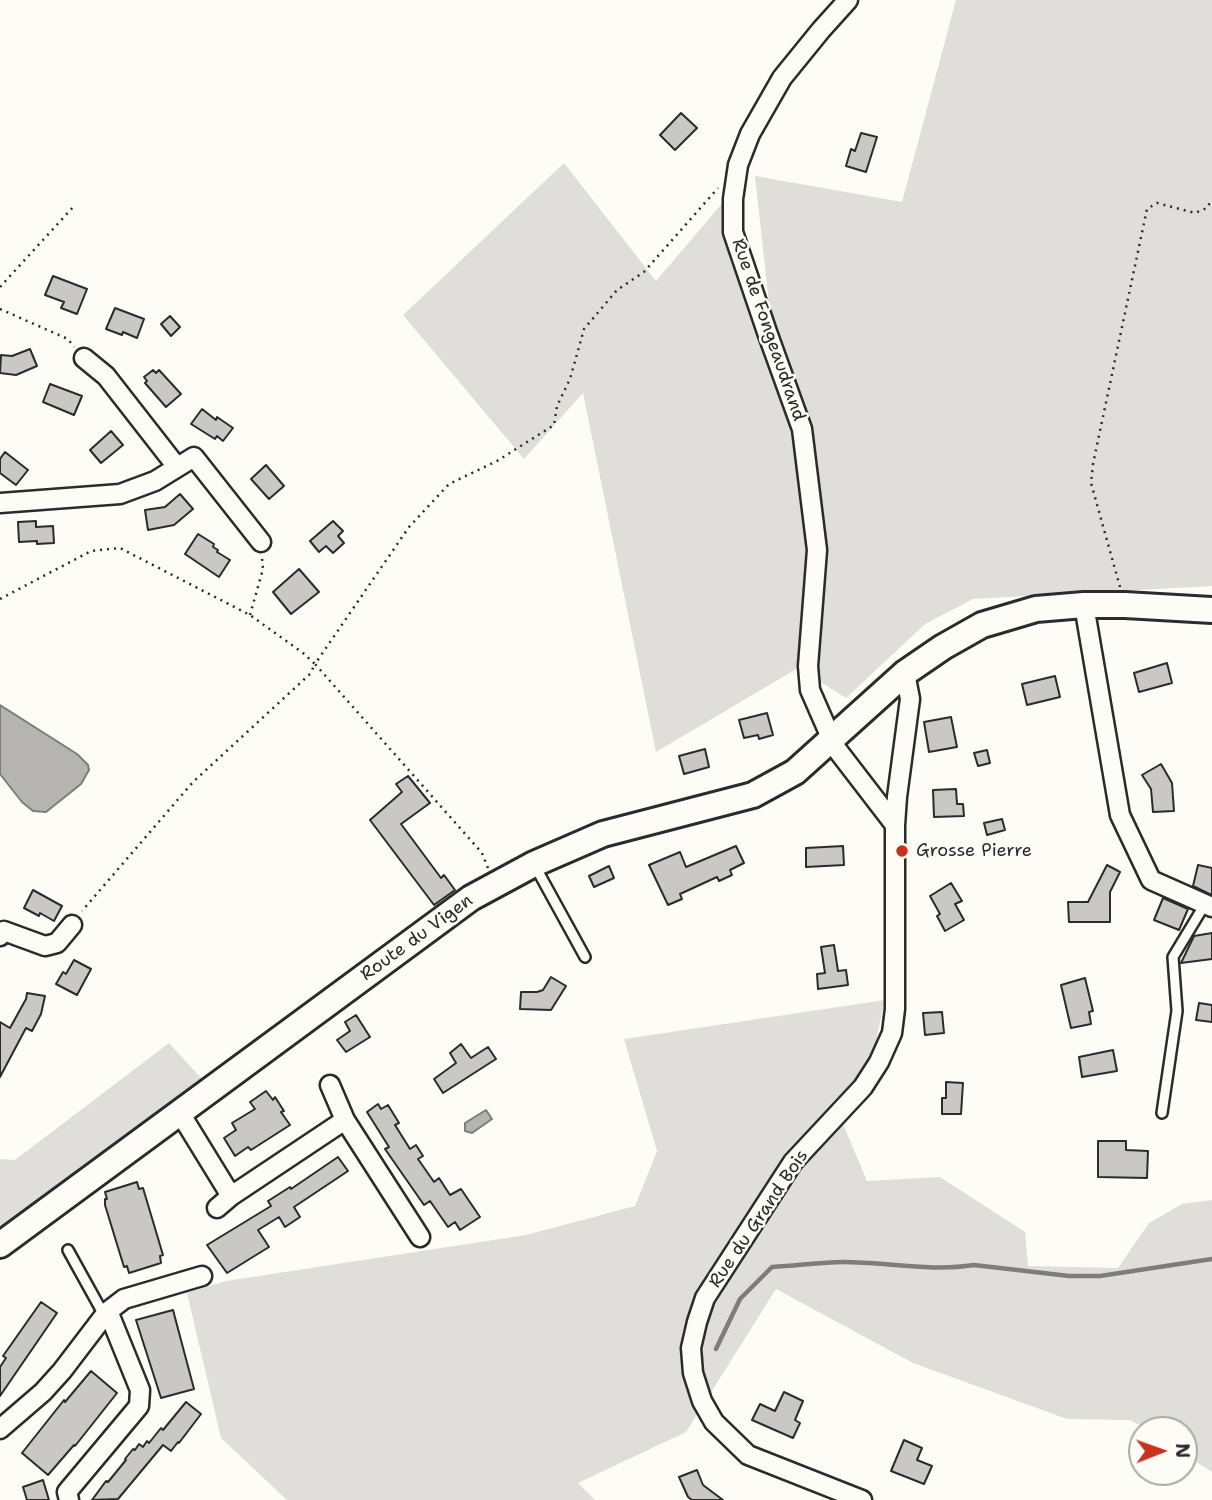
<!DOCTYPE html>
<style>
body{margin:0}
#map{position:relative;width:1212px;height:1500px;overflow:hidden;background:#fdfcf7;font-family:"Shantell Sans",sans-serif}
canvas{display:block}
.north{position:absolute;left:1128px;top:1416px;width:70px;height:70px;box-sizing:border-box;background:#fdfcf7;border:2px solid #a9a8a5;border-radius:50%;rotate:89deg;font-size:19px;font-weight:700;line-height:28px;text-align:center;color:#2b2b2b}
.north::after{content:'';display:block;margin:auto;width:24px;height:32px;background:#c8321e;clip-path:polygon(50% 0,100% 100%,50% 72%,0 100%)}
</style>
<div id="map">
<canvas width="1212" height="1500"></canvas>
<div class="north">N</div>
</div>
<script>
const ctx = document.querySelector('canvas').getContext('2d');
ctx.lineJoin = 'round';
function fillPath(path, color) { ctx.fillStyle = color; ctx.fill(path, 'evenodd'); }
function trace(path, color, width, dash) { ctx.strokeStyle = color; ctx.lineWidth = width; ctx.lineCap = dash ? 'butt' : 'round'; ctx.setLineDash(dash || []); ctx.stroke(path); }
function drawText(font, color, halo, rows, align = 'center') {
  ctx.font = font + ' "Shantell Sans",sans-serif'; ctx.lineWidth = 5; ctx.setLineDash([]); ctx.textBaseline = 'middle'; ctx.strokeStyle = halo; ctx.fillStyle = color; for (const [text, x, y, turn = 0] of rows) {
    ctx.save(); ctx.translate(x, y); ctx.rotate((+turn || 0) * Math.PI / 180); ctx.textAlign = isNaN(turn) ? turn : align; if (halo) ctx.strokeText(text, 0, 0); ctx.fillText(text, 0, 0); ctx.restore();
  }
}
const green = new Path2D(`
 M956,0H1212V586L973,599L925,624L846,698L798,668L656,752L583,393L524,459L403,315L564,163L656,281L725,200L724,236L780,402L755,176L902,202Z
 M885,1000L872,1058L835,1105L867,1181L940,1177L1025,1232L1028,1266L1118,1268L1149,1223L1182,1204L1212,1200V1472L1184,1454V1430H1149L1130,1420L1067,1419L913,1363L776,1289L686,1432L578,1483L595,1500H287L221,1438L187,1293L226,1281L526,1235L635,1206L657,1151L624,1039Z
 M169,1043L200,1077L211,1082L0,1241V1159L15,1160Z`);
const water = new Path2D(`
 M0,705L77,754L88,765L89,770L81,784L46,812L33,811L22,802L0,774Z
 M486,1110L492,1119L472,1133L465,1131V1123Z`);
const stream = new Path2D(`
 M716,1349L740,1299L772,1267C796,1266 820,1262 843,1262C887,1262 930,1272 974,1265L1069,1276H1100L1212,1259`);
const building = new Path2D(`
 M681,113L697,128L675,150L660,135Z
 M861,133L877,137L866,172L846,166L851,149L855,151Z
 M53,276L87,289L77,314L61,308L64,302L45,295Z
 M115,308L144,319L137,338L123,332L122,335L106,329Z
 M170,316L180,327L171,336L161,324Z
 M30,349L37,366L16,375L0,373L1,355L12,356Z
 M153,370L156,373L159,370L181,394L166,407L145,383L147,381L144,377Z
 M50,384L82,396L74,415L43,402Z
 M202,409L216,420L217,417L233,428L223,441L217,436L215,439L191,424Z
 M111,431L123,445L101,463L90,450Z
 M5,452L28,470L16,485L0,473V459Z
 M266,465L284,486L269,499L251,479Z
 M180,494L193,509L174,525L148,530L145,510L165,507Z
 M36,521V527L53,526L54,543L37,544V541L19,542L18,522Z
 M333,521L343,531L338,536L344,543L333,553L326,546L319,552L310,541Z
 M198,534L214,544L213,547L218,550L217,552L230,560L219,577L185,554Z
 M299,569L319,592L291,614L273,592Z
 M1167,663L1172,683L1139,692L1134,673Z
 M1055,676L1060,697L1027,705L1022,684Z
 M767,713L773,735L759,739L758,735L744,738L739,720Z
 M951,717L957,747L929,752L924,722Z
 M705,749L709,767L684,774L679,756Z
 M987,750L990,763L978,766L974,753Z
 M1161,764L1172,783L1174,811L1153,812L1151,789L1142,775Z
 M408,776L430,803L401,824L441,878L444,875L455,890L434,905L370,820L402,792L396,784Z
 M956,789L957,804H963L964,816L934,817L933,790Z
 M1002,819L1005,830L987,835L984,823Z
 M736,846L744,863L730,870L732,875L719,881L717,877L680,894L682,899L668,905L649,865L680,852L686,867Z
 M843,846L844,865L806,867V848Z
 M1107,865L1120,872L1110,892V922H1069L1068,902H1088Z
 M1198,865L1212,868V895L1193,886Z
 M609,866L614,878L594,887L589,876Z
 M951,883L962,901L955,904L964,920L945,931L937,916L940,914L930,896Z
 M33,890L62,906L54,921L40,913L39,916L24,908Z
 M1163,898L1188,909L1179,930L1154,920Z
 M1212,933V959L1181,963L1194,936Z
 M834,945L838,971L846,970L848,985L818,989L817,974L825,973L821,947Z
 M74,960L91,969L77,995L56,984L63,972L66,974Z
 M551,977L566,986L551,1010L520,1009L521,992H537L543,990Z
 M1085,978L1093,1011L1089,1012L1091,1024L1071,1028L1061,985Z
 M27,993L45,996L41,1014L32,1031L26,1028L0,1077V1022L10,1028L26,999Z
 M1199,1003L1212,1005V1022L1196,1020Z
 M942,1012L944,1033L925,1035L923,1013Z
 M356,1015L370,1037L346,1052L337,1040L350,1031L345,1022Z
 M461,1044L471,1058L488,1047L496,1059L443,1093L434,1079L456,1063L450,1053Z
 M1113,1050L1117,1071L1082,1077L1079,1057Z
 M946,1082L963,1083L961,1114H942V1098H946Z
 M266,1091L273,1100L275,1097L284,1111L281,1112L290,1125L251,1150L248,1147L235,1156L224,1138L236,1130L232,1123L255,1109L250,1102Z
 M378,1104L381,1109L388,1105L399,1123L395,1125L410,1149L416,1145L423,1156L418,1159L434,1182L439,1178L450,1195L461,1189L480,1217L460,1230L455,1222L448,1227L430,1201L424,1205L385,1149L389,1147L367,1112Z
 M1098,1141H1126V1150L1148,1151L1147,1178L1098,1177Z
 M338,1157L348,1171L294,1207L300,1217L285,1227L279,1217L258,1230L269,1247L227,1273L207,1245L271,1206L268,1201L290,1187L291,1189Z
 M137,1182L139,1189L143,1188L163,1255L160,1256L161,1263L129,1273L127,1266L124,1267L105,1205V1199H107L105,1192Z
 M41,1302L57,1313L0,1396V1367L6,1358L3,1356Z
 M173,1310L194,1389L161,1398L136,1320Z
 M91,1371L117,1393L79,1441L75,1446L74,1445L48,1475L22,1453L64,1400L65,1402Z
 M784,1392L803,1401L795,1420L800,1423L793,1438L752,1420L760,1404L775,1411Z
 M186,1402L201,1414L179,1443L178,1442L171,1451L163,1445L118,1499L92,1500L106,1481L108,1482L126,1460L125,1459L133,1449L135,1450L139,1444L143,1447L147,1441L149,1443L161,1428L163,1430Z
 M904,1440L922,1448L917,1460L932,1466L924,1484L891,1471Z
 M697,1470L703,1485L723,1500H692L688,1497L679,1477Z
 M43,1480L49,1500H27L23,1487Z`);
const path = new Path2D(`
 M0,287L75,205
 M0,309L68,339L74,347
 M1120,587L1091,483L1093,464L1147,209L1157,203L1195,213L1207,208L1212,199
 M0,599L91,551L120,548L250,615L303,653L315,664L310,674L193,782L82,911
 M250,615L263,569L262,558
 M488,868L482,853L315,664L409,527L449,484L497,461L554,425L557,406L570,379L584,329L617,290L644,272L718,188`);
const lane = new Path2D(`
 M535,866L585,957
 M1162,1113L1177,1011L1173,957L1205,904
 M68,1250L104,1315`);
const street = new Path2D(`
 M848,0L821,30L782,78L750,134L738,165L733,199V232L767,332L802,429L817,550L808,666L810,690L835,747L895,825
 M84,358L106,376L177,467
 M0,503L120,494L155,481L194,457L261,542
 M1084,605L1120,815L1151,880L1212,907
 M0,936L4,931L45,946L57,943L72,925
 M330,1085L345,1120L420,1237
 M180,1113L231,1196
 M217,1208L231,1196L345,1120
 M0,1429L43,1392L62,1371L107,1312L124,1299L202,1276
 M69,1500L67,1492L139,1406L140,1390L110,1316L107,1312
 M862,1500L748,1455L714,1422L702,1401L693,1373L691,1348L697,1322L705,1298L793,1162L863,1087L879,1062L892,1033L895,1009V825L897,797L910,699L905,673`);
const secondary = new Path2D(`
 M0,1245L471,898L534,864L603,834L753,795L795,772L905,673L943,647L982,625L1036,609L1084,605H1125L1212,610`);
const markers = [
 [902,851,7,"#c8321e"]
];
const streetNames = [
 ["Rue de Fongeaudrand",768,330,71],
 ["Route du Vigen",417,938,-36],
 ["Rue du Grand Bois",759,1219,-56]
];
const poiNames = [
 ["Grosse Pierre",916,851]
];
fillPath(green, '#dfdeda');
fillPath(water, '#b5b4b1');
trace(water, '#7e7d7b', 2);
trace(stream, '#7e7d7b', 4.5);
fillPath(building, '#c9c8c4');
trace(building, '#2b2b2b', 2);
trace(lane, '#2b2b2b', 14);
trace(street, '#2b2b2b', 23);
trace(secondary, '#2b2b2b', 30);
trace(path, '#2b2b2b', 2.5, [2, 5]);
trace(lane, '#fdfcf7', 9);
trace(street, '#fdfcf7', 18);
trace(secondary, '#fdfcf7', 24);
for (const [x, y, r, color] of markers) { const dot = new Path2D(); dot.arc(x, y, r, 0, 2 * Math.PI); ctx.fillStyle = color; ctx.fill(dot); trace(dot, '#fdfcf7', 2.5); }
drawText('18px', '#2b2b2b', '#fdfcf7', streetNames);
drawText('18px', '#2b2b2b', '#fdfcf7', poiNames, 'left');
</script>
